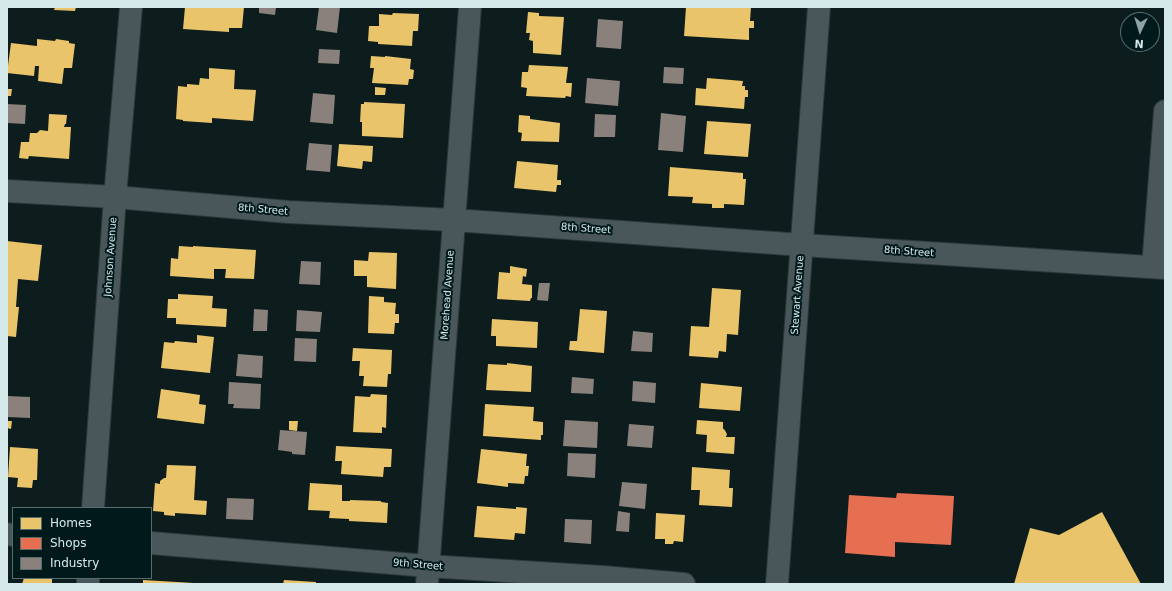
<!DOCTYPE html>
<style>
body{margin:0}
#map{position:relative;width:1172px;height:591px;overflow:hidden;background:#0d1d1e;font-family:"DejaVu Sans",sans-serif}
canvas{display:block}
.frame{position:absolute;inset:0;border:8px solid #d5e9eb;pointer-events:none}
.legend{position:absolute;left:12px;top:507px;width:140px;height:72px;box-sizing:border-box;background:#001a1c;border:1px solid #556d6f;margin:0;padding:5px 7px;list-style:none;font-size:12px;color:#d5e9eb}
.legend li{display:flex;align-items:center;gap:8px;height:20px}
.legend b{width:20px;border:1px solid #556d6f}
.north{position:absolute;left:1120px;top:12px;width:40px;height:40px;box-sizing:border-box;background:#001a1c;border:1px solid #556d6f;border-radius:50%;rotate:184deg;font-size:11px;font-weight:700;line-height:16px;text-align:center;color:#d5e9eb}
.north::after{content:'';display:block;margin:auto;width:14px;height:18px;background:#8fa2a3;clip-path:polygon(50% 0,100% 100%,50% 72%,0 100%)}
</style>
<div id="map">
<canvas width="1172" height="591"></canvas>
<div class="frame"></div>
<ul class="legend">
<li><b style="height:11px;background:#e9c46a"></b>Homes</li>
<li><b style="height:11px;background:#e76f51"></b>Shops</li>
<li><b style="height:11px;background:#8a817c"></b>Industry</li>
</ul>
<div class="north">N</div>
</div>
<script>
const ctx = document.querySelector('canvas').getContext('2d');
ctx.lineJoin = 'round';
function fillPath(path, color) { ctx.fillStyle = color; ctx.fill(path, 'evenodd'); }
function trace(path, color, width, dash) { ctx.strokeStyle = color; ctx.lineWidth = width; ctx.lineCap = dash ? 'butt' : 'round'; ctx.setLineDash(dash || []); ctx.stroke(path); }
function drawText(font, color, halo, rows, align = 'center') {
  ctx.font = font + ' "DejaVu Sans",sans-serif'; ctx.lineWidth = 4; ctx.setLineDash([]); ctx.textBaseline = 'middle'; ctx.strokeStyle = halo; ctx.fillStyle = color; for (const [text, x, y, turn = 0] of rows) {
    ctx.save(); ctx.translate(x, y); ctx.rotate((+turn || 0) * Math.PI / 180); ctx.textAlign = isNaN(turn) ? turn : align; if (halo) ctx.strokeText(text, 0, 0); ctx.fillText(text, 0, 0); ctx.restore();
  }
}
const homes = new Path2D(`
 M55,7H76L75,11L54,10Z
 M185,7H244L242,28H229V32L183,29Z
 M686,7H751L750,21H754V28H749V40L684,36Z
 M528,12L539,13V16L564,17L561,55L533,53V41L529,40L530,33H526Z
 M393,13L419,14L418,31H413L412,46L378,44V42L368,41L369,26H379V14L392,15Z
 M37,39L55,41L56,39L69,41V43L75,44L72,68H64L62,84L38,81L39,66H35L34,76L7,73L11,43L37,46Z
 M371,56L385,57V56L411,59L410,69L414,70L413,79H409L408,85L372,83L374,68H370Z
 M529,65L568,67L566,83H572L571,97L566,96L565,98L526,96L527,88L521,87L522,72H528Z
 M209,68L235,70L234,89L256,90L253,121L212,118V123L183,121V120L176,119L178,86L187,87V84L199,85L200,78L209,79Z
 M707,78L743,81L742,86H745V90H748V97H745L744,109L695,105L696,88L706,89Z
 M375,87L386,88L385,95H375Z
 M7,89H12L11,96H7Z
 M364,102L405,104L403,138L362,136V122H360L361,104H364Z
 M49,114L67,115L66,124H65L64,127H71L69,159L29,156L28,159L19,158L21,142H29L30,133H37L40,130L48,131Z
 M519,115L530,116V119L560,123L559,142L521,141L522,133L518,132Z
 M707,121L751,124L748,157L704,154Z
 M339,144L373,146L372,162L363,161L362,169L337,166Z
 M517,161L558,165L557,180H561V185H557L556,192L514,188Z
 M670,167L743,173V179H746L744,205L724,204V208H712V204L692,203L693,197L668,196Z
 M7,241L42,245L38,281L18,279L16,307H19L16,337L7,336Z
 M179,246L193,247V246L256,250L254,279L225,278L226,269H214V279L170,276L171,258L178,259Z
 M369,252L397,253L396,289L367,287V276H354V260L368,261Z
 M510,266L527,269L526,277L523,276L522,284L532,285V298H531L530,301L497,299L499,272L510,273Z
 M712,288L741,290L738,335L727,334L726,352L719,351L718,358L689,356L691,326L709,327Z
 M178,294L213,296L212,308L227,309L226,327L176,324V318H167L168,299H178Z
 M369,296L384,297V302L396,303L395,314H399V323H395L394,334L368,333Z
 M580,309L607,311L604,353L569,350L570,341H577Z
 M492,319L538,322L537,348L496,346V336H491Z
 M197,335L214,337L210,373L161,368L164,342L174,343L175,341L197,343Z
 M353,348L392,350L391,374H388L387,387L363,386L364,376H359L360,361H352Z
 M507,363L532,366L531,392L486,390L488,364L507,365Z
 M701,383L742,387L740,411L699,408Z
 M161,389L200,395L199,404L206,405L204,424L157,418Z
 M371,394L387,395L386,428L382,427V433L353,432L355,396L370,397Z
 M485,404L534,407L533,421L543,422V435H541V440L483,436Z
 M697,420L723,422V429H724L727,434L726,437H735L734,454L706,452L707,435L696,434Z
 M7,421H12L11,429L7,428Z
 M289,421H298L297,431L289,430Z
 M336,446L392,449L391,467H384L383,477L341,474L342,461H335Z
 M10,447L38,449L37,480H33L32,488L17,487L18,478L8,477Z
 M481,449L527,454L526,466H529L528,476H525L524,484L508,483V487L477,483Z
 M167,465L196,466L194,500L207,501L206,515L175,513V516L164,515V512L153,511L155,483L160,484V481L164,478H166Z
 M692,467L730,470L729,488H733L732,507L699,505L700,490H691Z
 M310,483L342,485V501H350V500L381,501V502L388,503L387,523L349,521V519L329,518L330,511L308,510Z
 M477,506L516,509V507L527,508L525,534L515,533L514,540L474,537Z
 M1102,512L1141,584H1014L1030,528L1059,535Z
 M656,513L685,515L683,542L674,541L673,544H665V539H655Z
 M24,578H52V584H22Z
 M143,580L194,583V584H143Z
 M284,580L316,582V584H283Z`);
const shops = new Path2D(`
 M897,493L954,496L951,545L895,542V557L845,553L849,495L896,498Z`);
const industry = new Path2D(`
 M259,7H276L275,15L259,13Z
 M319,7H340L337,33L316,30Z
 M598,19L623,21L621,49L596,47Z
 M319,49L340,50L339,64L318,63Z
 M664,67L684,68L683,84L663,83Z
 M587,78L620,81L618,106L585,103Z
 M313,93L335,95L333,124L310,122Z
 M7,104L26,105L25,124L7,123Z
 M661,113L686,116L683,152L658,150Z
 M595,114L616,115L615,137H594Z
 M309,143L332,145L330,172L306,170Z
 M301,261L321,262L320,285L299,284Z
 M539,283H550L548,301L537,300Z
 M254,309L268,310L267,331H253Z
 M297,310L322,312L320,332L296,331Z
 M633,331L653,333L652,352L631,351Z
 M295,338L317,339L316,362L294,361Z
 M238,354L263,356L262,378L236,376Z
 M572,377L594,379L593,394L571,393Z
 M633,381L656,383L655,403L632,401Z
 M229,382L261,384L260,409L233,408L234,404H228Z
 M7,396L30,397V418L7,417Z
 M565,420L598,422L597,448L563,446Z
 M629,424L654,426L652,448L627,446Z
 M280,430L307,432L305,455L292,454V452L278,450Z
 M568,453L596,454L595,478L567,476Z
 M622,482L647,484L645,509L619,506Z
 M227,498L254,499L253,520L226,519Z
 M618,511L630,513L629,532L616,531Z
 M565,519L592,520L591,544L564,542Z`);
const minor = new Path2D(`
 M7,191L115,197L289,212L454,220L802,245L1165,268
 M1153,267L1165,111
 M93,508L115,197L131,7
 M7,534L13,535
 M151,543L428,566L603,577L684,584
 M88,584V578
 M427,584L470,7
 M777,584L819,7`);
const streetNames = [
 ["8th Street",263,210,5],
 ["8th Street",586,229,4],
 ["8th Street",909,252,4],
 ["Johnson Avenue",111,257,-86],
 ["Morehead Avenue",448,295,-86],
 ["Stewart Avenue",798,295,-86],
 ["9th Street",418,565,5]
];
fillPath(homes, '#e9c46a');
fillPath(shops, '#e76f51');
fillPath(industry, '#8a817c');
trace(minor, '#2b3839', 24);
trace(minor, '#49565a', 22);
drawText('10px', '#d5e9eb', '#001a1c', streetNames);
</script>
